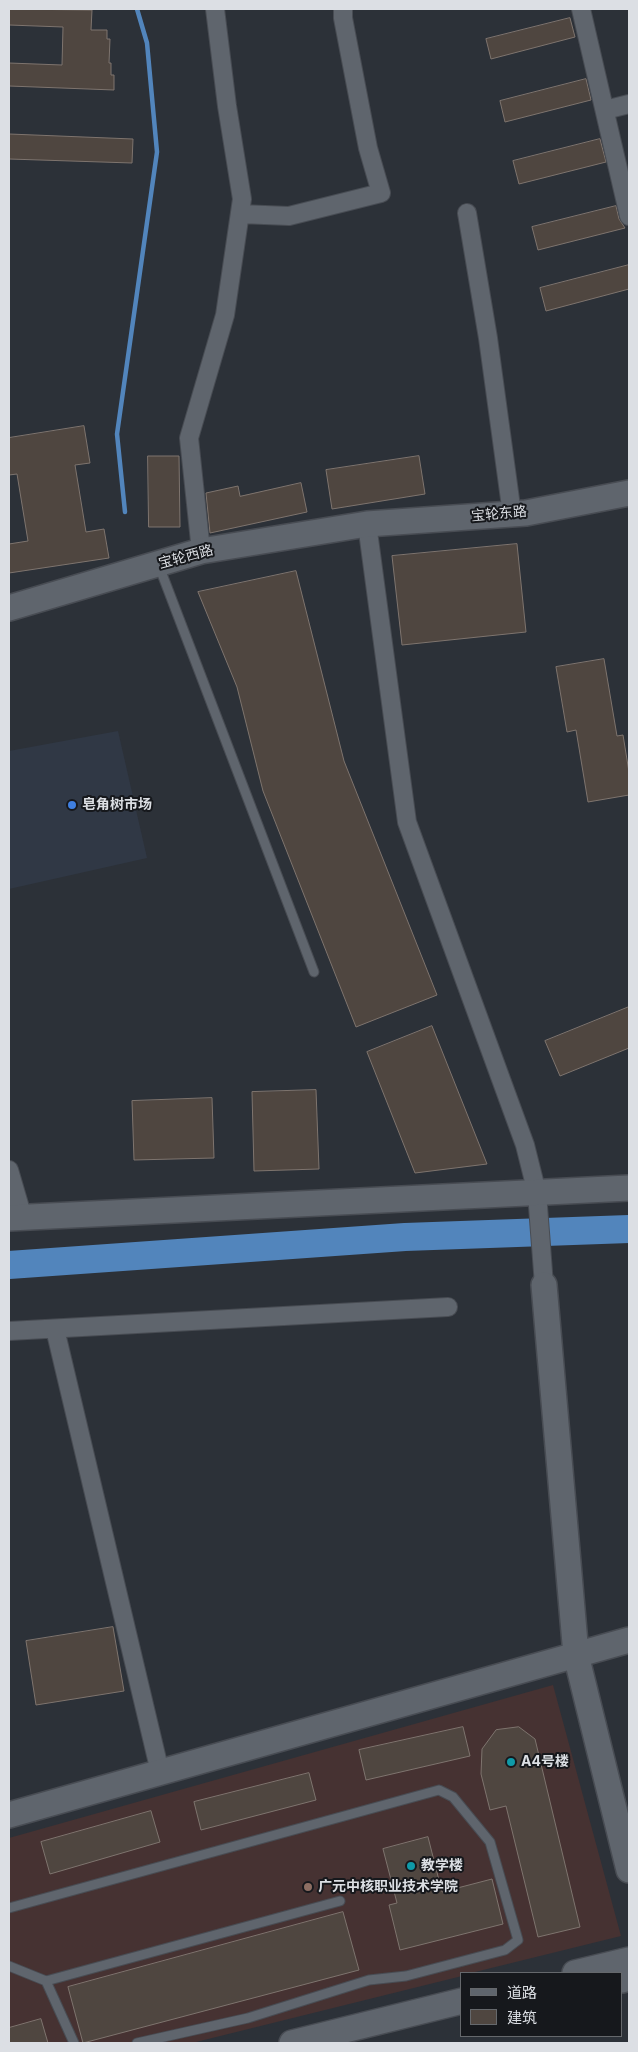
<!DOCTYPE html>
<meta charset="utf-8">
<style>
body{margin:0}
#map{position:relative;width:638px;height:2052px;overflow:hidden;background:#2c3138;font-family:Inter,"Noto Sans SC",sans-serif}
canvas{display:block}
.frame{position:absolute;inset:0;border:10px solid #dcdfe4;pointer-events:none}
.legend{position:absolute;left:460px;top:1972px;width:162px;height:65px;box-sizing:border-box;background:#16181c;border:1px solid #65686c;margin:0;padding:6px 9px;list-style:none;font-size:15px;color:#dcdfe4}
.legend li{display:flex;align-items:center;gap:10px;height:25px}
.legend b{width:25px;border:1px solid #65686c}
</style>
<div id="map">
<canvas width="638" height="2052"></canvas>
<div class="frame"></div>
<ul class="legend">
<li><b style="height:6px;background:#5f656d"></b>道路</li>
<li><b style="height:14px;background:#4f4640"></b>建筑</li>
</ul>
</div>
<script>
const ctx = document.querySelector('canvas').getContext('2d');
ctx.lineJoin = 'round';
function fillPath(path, color) { ctx.fillStyle = color; ctx.fill(path, 'evenodd'); }
function trace(path, color, width, dash) { ctx.strokeStyle = color; ctx.lineWidth = width; ctx.lineCap = dash ? 'butt' : 'round'; ctx.setLineDash(dash || []); ctx.stroke(path); }
function drawText(font, color, halo, rows, align = 'center') {
  ctx.font = font + ' Inter,"Noto Sans SC",sans-serif'; ctx.lineWidth = 4; ctx.setLineDash([]); ctx.textBaseline = 'middle'; ctx.strokeStyle = halo; ctx.fillStyle = color; for (const [text, x, y, turn = 0] of rows) {
    ctx.save(); ctx.translate(x, y); ctx.rotate((+turn || 0) * Math.PI / 180); ctx.textAlign = isNaN(turn) ? turn : align; if (halo) ctx.strokeText(text, 0, 0); ctx.fillText(text, 0, 0); ctx.restore();
  }
}
const built = new Path2D(`
 M118,731L147,858L9,889V751Z`);
const education = new Path2D(`
 M553,1685L621,1936L471,1973H462V1976L192,2043H9V1838Z`);
const stream = new Path2D(`
 M125,512L117,434L157,152L147,43L137,9`);
const river = new Path2D(`
 M9,1265L405,1237L629,1229`);
const building = new Path2D(`
 M9,9L92,10L91,30H107V39H110L109,63H111V75H114V90L9,86V63L62,65L63,27L9,25Z
 M570,18L575,37L491,59L486,39Z
 M586,79L591,100L505,122L500,101Z
 M9,134L133,139L132,163L9,159Z
 M600,139L606,162L519,184L513,161Z
 M616,206L619,219L625,228L538,250L532,227Z
 M629,265V289L546,311L540,288Z
 M84,426L90,463L75,465L86,532L104,529L109,558L9,573V544L28,541L17,474L9,475V438Z
 M148,456H179L180,527H149Z
 M419,456L425,494L332,509L326,470Z
 M301,483L307,512L210,533L206,493L238,486L240,496Z
 M517,544L526,632L402,645L392,556Z
 M296,571L344,761L437,995L356,1027L263,791L237,687L198,592Z
 M604,659L617,736L623,735L629,772V795L588,802L576,730L567,732L556,667Z
 M629,1007V1048L560,1076L545,1041Z
 M432,1026L487,1164L415,1173L367,1052Z
 M316,1090L319,1169L254,1171L252,1092Z
 M212,1098L214,1158L134,1160L132,1101Z
 M113,1627L124,1691L36,1705L26,1641Z
 M463,1727L470,1756L366,1780L359,1750Z
 M519,1727L535,1739L580,1927L538,1937L506,1806L490,1810L481,1774L482,1749L496,1730Z
 M309,1773L316,1800L201,1830L194,1802Z
 M151,1811L160,1842L50,1874L41,1842Z
 M428,1837L442,1892L492,1879L503,1924L400,1950L389,1905L397,1903L383,1849Z
 M343,1912L359,1970L83,2043L68,1987Z
 M41,2019L48,2043H9V2028Z`);
const lane = new Path2D(`
 M159,566L314,972
 M9,1908L439,1790L453,1797L490,1842L518,1940L505,1950L406,1976L369,1980L248,2018L137,2043
 M9,1966L46,1981L340,1901
 M46,1981L74,2043`);
const street = new Path2D(`
 M581,9L629,216
 M605,110L629,104
 M467,213L488,338L512,514
 M240,214L289,216L381,193L368,148L343,18V9
 M367,524L407,822L525,1145L537,1193L544,1285
 M201,551L189,438L225,315L242,199L227,106L215,9
 M9,1170L23,1218
 M55,1329L160,1772
 M9,1331L448,1307`);
const secondary = new Path2D(`
 M9,608L201,551L367,524L526,513L629,493
 M9,1218L629,1188
 M544,1285L576,1655L629,1870
 M9,1815L629,1640
 M575,1973L629,1960
 M622,1980L629,1978
 M292,2043L462,2001`);
const markers = [
 [72,805,5,"#3f7fe0"],
 [511,1762,5,"#0f9aa8"],
 [411,1866,5,"#0f9aa8"],
 [308,1887,5,"#8d6e63"]
];
const streetNames = [
 ["宝轮东路",499,514,-5],
 ["宝轮西路",186,557,-15]
];
const poiNames = [
 ["皂角树市场",82,805],
 ["A4号楼",521,1762],
 ["教学楼",421,1866],
 ["广元中核职业技术学院",318,1887]
];
fillPath(built, '#303845');
fillPath(education, '#463232');
trace(stream, '#5285bc', 4.5);
trace(river, '#5285bc', 28);
fillPath(building, '#4f4640');
trace(building, '#7e746e', 1);
trace(lane, '#484c53', 11);
trace(street, '#484c53', 20);
trace(secondary, '#484c53', 28);
trace(lane, '#5f656d', 9);
trace(street, '#5f656d', 18);
trace(secondary, '#5f656d', 25);
for (const [x, y, r, color] of markers) { const dot = new Path2D(); dot.arc(x, y, r, 0, 2 * Math.PI); ctx.fillStyle = color; ctx.fill(dot); trace(dot, '#16181c', 2); }
drawText('14px', '#dcdfe4', '#16181c', streetNames);
drawText('bold 14px', '#dcdfe4', '#16181c', poiNames, 'left');
</script>
